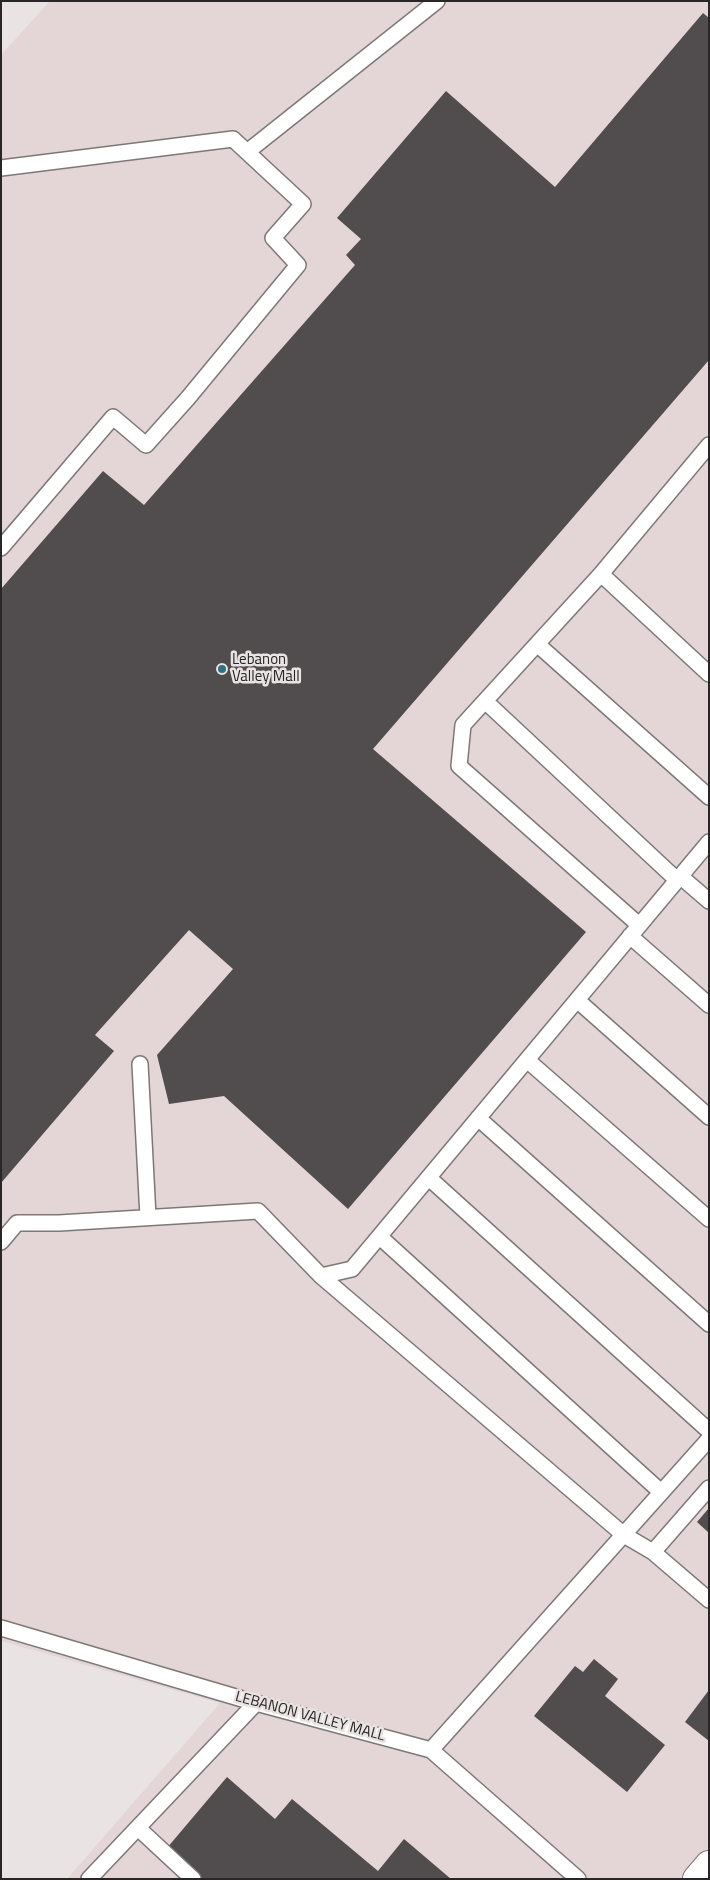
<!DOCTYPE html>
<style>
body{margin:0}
#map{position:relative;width:710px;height:1880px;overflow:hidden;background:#eae3e4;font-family:"Titillium Web",sans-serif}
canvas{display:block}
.frame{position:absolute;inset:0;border:2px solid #282626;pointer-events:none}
</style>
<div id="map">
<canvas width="710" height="1880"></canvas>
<div class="frame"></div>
</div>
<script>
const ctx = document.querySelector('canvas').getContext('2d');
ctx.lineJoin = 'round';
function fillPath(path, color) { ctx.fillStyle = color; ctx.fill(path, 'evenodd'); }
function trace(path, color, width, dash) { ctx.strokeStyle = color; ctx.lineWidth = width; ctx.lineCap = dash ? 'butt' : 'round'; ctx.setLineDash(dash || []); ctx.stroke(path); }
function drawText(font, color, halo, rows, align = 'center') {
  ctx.font = font + ' "Titillium Web",sans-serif'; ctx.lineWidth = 5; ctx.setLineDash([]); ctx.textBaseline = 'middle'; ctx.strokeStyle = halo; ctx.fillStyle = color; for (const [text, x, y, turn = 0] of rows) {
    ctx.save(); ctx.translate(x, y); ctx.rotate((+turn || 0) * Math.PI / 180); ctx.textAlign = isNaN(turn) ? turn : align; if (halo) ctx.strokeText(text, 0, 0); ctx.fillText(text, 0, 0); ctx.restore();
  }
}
const built = new Path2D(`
 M50,1H709V1879H67L220,1703L1,1641V55Z`);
const building = new Path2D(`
 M703,13L709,18V360L373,749L586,932L348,1209L224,1096L169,1104L157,1055L233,969L189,930L95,1035L114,1051L1,1183V589L103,471L144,505L355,265L346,255L361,239L337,218L446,91L555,187Z
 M709,1508V1533L697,1522Z
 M594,1659L618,1679L605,1696L665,1745L627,1792L534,1716L575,1666L583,1672Z
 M709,1690V1741L685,1722Z
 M227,1777L275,1819L292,1799L378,1871L404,1839L451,1879H203L167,1848Z`);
const service = new Path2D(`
 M247,152L437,1
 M1,168L233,139L303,204L273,238L298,265L188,398L146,445L113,417L1,548
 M601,574L709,674
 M537,644L709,797
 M485,701L677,880
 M680,876L709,901
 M639,925L459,766L463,725L601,574L709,445
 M630,936L709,1005
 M577,1000L709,1117
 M527,1060L709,1219
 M140,1064L148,1217
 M478,1118L709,1324
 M429,1178L709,1431
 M380,1237L661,1492
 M1,1242L17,1223H59L258,1211L321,1276L624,1535L653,1552L709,1600
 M321,1276L352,1269L709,842
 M653,1552L709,1488
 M1,1628L256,1703L431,1750L578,1879
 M431,1750L709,1439
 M138,1828L193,1879
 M89,1879L256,1703`);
const trunk = new Path2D(`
 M697,1879L709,1865`);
const markers = [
 [222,669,5,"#2f7083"]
];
const poiNames = [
 ["Lebanon",232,660],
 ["Valley Mall",232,677]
];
const streetNames = [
 ["LEBANON VALLEY MALL",310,1717,15]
];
fillPath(built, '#e4d5d7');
fillPath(building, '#514c4d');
trace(service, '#7d7878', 18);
trace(trunk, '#7d7878', 30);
trace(service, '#fff', 15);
trace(trunk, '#fff', 28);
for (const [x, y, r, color] of markers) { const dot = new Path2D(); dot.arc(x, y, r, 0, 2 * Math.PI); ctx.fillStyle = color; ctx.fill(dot); trace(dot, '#eae3e4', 2); }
drawText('15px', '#282626', '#eae3e4', poiNames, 'left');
drawText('15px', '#282626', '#eae3e4', streetNames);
</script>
